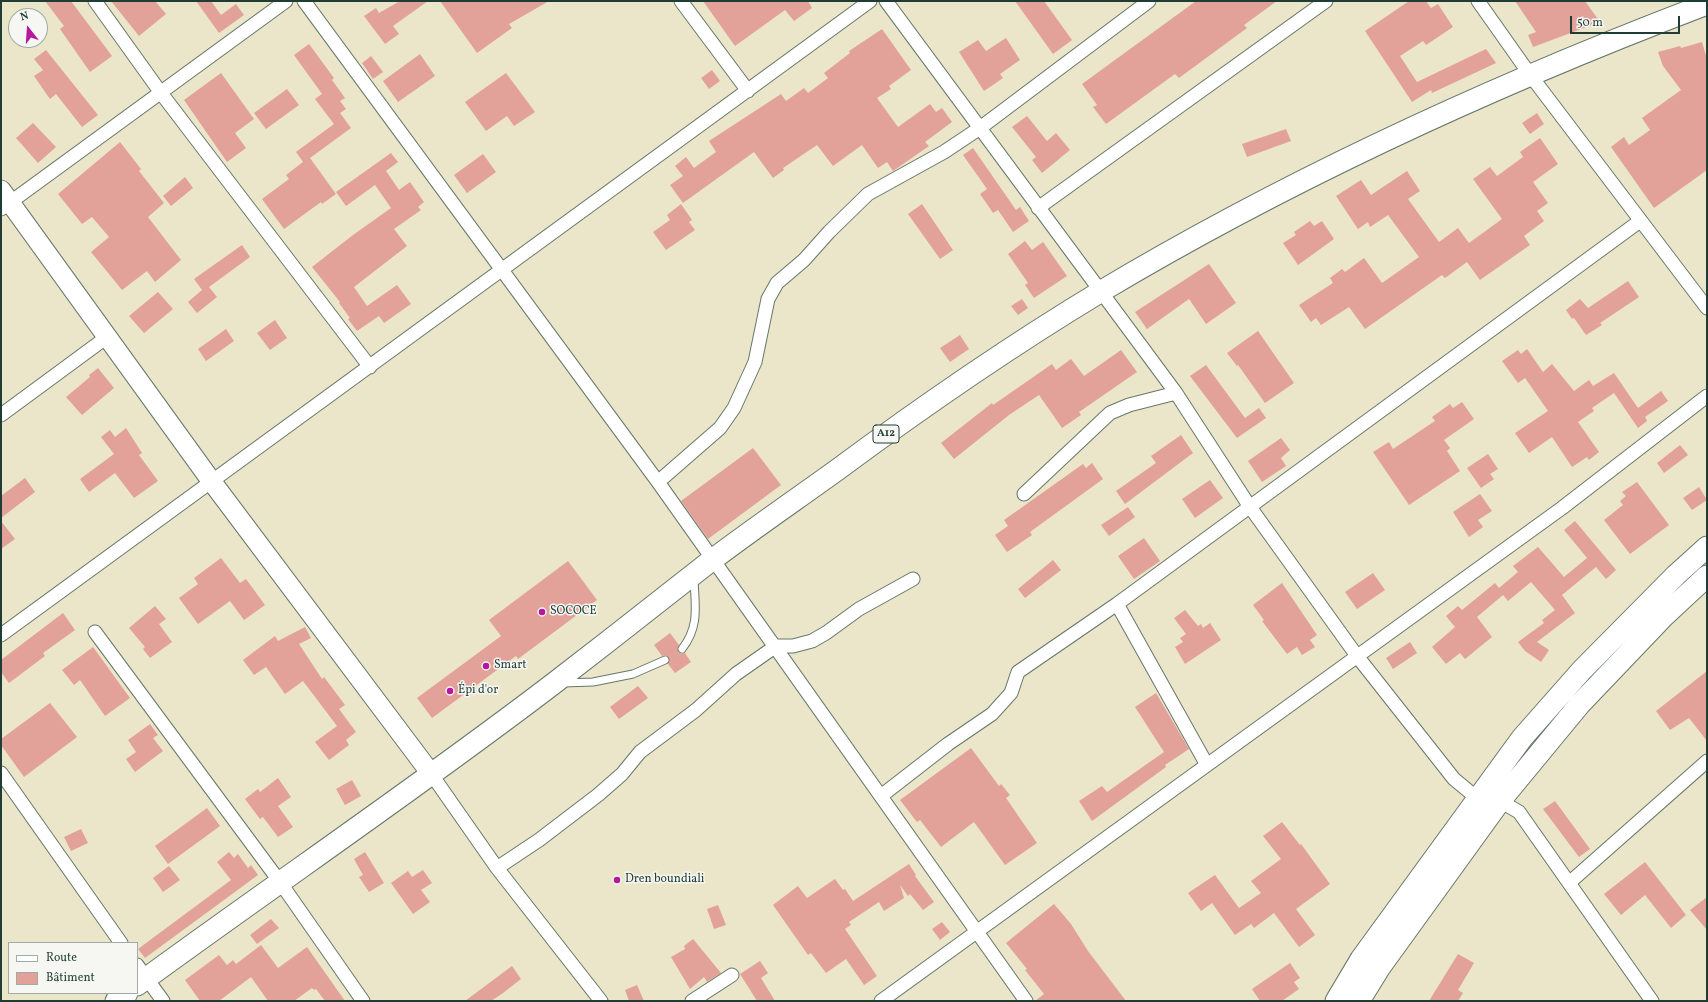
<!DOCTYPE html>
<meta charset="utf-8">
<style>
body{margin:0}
#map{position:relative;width:1708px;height:1002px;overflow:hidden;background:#ebe5ca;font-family:Vollkorn,serif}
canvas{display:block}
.frame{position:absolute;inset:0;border:2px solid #1f3d34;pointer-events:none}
.legend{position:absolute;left:8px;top:942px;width:130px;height:52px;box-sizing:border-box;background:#f6f6f2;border:1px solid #a0aca6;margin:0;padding:5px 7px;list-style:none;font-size:12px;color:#1f3d34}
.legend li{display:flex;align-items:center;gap:8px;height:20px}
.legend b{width:20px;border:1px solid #a0aca6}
.north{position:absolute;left:8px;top:8px;width:40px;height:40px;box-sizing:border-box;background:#f6f6f2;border:1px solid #a0aca6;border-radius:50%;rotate:343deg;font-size:11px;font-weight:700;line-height:16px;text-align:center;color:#1f3d34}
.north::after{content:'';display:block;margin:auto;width:14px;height:18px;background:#b5179e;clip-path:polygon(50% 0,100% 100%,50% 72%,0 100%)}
.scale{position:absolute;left:1570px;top:16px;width:110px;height:18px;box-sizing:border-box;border:2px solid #1f3d34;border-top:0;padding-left:5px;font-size:12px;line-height:14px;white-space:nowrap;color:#1f3d34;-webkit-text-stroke:3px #f6f6f2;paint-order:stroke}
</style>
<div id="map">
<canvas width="1708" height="1002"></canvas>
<div class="frame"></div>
<ul class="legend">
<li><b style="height:5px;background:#fff"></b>Route</li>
<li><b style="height:11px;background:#e3a299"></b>Bâtiment</li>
</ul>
<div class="north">N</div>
<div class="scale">50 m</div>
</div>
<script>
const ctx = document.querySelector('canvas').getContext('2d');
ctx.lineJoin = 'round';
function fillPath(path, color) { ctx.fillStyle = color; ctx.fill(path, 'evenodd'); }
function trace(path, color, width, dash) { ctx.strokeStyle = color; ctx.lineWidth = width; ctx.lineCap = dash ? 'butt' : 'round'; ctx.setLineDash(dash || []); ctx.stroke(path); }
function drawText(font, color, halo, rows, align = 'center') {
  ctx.font = font + ' Vollkorn,serif'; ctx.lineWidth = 3; ctx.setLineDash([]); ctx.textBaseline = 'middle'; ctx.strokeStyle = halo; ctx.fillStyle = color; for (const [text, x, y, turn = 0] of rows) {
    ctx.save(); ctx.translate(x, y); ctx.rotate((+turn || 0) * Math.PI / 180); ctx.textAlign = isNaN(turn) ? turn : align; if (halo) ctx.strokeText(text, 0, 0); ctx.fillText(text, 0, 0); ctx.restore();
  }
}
const building = new Path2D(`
 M45,1H71L112,56L90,72L60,29L64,26Z
 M111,1H155L166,14L139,36Z
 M196,1H211L221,15L236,4L244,15L219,33Z
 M400,1H428L393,26L399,34L385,44L364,16L376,8L379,13Z
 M440,1H549L509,24L512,28L477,53Z
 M703,1H808L812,8L794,21L785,10L735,46Z
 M1015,1H1044L1072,40L1053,54Z
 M1196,1H1277L1244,25L1247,28L1179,78L1175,74L1106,124L1093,107L1097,105L1082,84Z
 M1409,1H1426L1431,8L1438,4L1453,27L1426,45L1423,41L1400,56L1417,82L1486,49L1496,63L1432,93L1431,90L1412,102L1365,31Z
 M1515,1H1585L1600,22L1533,47L1528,35L1536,32Z
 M882,29L911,70L889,86L891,89L877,98L898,127L930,104L936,112L942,108L952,122L925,142L929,146L893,171L887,162L878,168L862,145L833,166L817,145L783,168L784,170L773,178L754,152L683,203L670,185L683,176L675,166L686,157L694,168L716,152L709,141L781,94L786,101L804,88L808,93L828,78L824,73L850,53L849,51Z
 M1006,38L1020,60L1000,74L1003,78L984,91L959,52L978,40L986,51Z
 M1702,42L1707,59V170L1654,208L1611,147L1624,137L1629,145L1650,130L1642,118L1681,90L1663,66L1658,52L1680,46L1681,48Z
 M309,44L334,78L332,80L345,98L340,101L346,109L340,113L351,128L310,158L336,194L322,204L321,202L284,229L262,199L289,179L286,175L303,162L296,152L334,124L315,99L322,94L294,55Z
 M46,50L98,115L82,127L56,94L50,99L34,76L43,70L34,59Z
 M420,54L435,76L398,102L383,81Z
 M371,56L383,72L373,79L362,63Z
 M712,70L720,81L709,89L701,78Z
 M221,73L254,119L235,133L246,148L227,162L184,100Z
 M506,73L535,112L514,126L507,116L486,131L465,102Z
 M287,89L299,105L266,129L254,113Z
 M1537,113L1544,124L1530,134L1522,123Z
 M1027,116L1047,141L1056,133L1070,150L1042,173L1032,160L1036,157L1012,127Z
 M33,123L56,147L38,163L16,138Z
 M1286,129L1291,141L1247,157L1242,144Z
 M1540,138L1558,164L1533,182L1548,203L1537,211L1544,221L1524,236L1530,245L1480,280L1467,262L1445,278L1442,275L1365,329L1349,307L1321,325L1316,318L1311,322L1299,305L1333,283L1330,278L1342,269L1345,272L1364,258L1382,283L1419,257L1388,215L1370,227L1368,222L1358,229L1336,196L1361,180L1371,195L1407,171L1420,191L1408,199L1439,242L1458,228L1469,243L1502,219L1473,179L1490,167L1497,176L1523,157L1520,152Z
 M120,142L141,169L139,171L164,203L148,217L181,260L155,282L147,271L122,290L91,252L109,237L92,217L82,224L58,194Z
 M973,148L1016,210L1020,207L1029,221L1013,232L998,210L993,213L980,194L987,189L963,155Z
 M391,153L398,162L386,171L399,190L410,182L424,202L418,207L421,210L394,229L407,246L354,287L367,306L397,285L411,304L384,323L379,316L357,331L348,319L350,318L339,303L340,302L312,267L353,235L391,208L375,185L346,206L336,192Z
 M483,154L496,172L467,193L454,175Z
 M185,177L193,188L171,206L163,196Z
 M681,204L692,220L689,222L695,230L666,250L653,232L670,220L667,215Z
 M922,204L953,250L940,259L908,214Z
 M1310,221L1314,226L1322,221L1334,239L1298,265L1283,243L1296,235L1294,232Z
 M1025,241L1032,250L1043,242L1067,276L1034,298L1025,285L1028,283L1008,254Z
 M242,245L250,257L209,287L217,297L197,313L188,302L202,290L194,279Z
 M1209,264L1236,303L1206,324L1189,299L1147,329L1135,312Z
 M1628,281L1639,297L1600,323L1602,325L1586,335L1574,318L1572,319L1566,310L1580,299L1588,308Z
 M158,292L173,309L144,333L129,316Z
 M1022,299L1028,308L1018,315L1011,306Z
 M275,320L287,338L270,350L257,333Z
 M226,329L234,341L206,361L198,349Z
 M1258,331L1294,383L1265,403L1238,365L1237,366L1227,353Z
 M960,335L969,349L950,362L940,348Z
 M1527,349L1543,372L1552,364L1574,391L1589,380L1593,386L1614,373L1638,408L1661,391L1668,401L1645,417L1647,421L1638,428L1614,393L1592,408L1594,411L1578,422L1599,452L1589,460L1587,457L1572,467L1552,437L1529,453L1515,433L1548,411L1525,378L1518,383L1502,361L1518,350L1521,354Z
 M1121,350L1137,372L1079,412L1081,415L1062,428L1039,395L1009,415L954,459L941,443L992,403L993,405L1052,364L1056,370L1071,359L1084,376Z
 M1206,365L1245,418L1259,408L1266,418L1237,438L1190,376Z
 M98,368L114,388L82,415L66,397L90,377L89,375Z
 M1462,402L1474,419L1444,440L1450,448L1447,451L1460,471L1409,505L1373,452L1389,442L1393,449L1435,421L1432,417L1450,404L1453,408Z
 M126,428L142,453L139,455L158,481L134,498L115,473L89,492L80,479L114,454L101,437L110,430L115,437Z
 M1181,435L1193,453L1125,504L1116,491L1156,463L1151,456Z
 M1281,438L1290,450L1281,458L1286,466L1262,482L1248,461Z
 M1680,445L1688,455L1664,473L1657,463Z
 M753,448L781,485L708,539L681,501Z
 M1488,454L1498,469L1490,474L1494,479L1481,488L1467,468Z
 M1092,463L1103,479L1030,532L1032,535L1007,552L995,535L1008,526L1004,520L1083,464L1086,468Z
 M25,478L35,492L1,518V496Z
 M1210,480L1223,498L1195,518L1182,499Z
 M1637,482L1669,525L1630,554L1604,520L1623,505L1620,501L1626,496L1622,492Z
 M1699,487L1707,500L1692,510L1683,498Z
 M1480,494L1492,511L1478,520L1483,527L1469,537L1453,512Z
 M1128,507L1135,517L1109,536L1101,525Z
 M1,521L15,539L1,549Z
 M1575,521L1616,570L1606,579L1596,567L1562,595L1575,613L1537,642L1549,650L1541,662L1525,651L1518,642L1544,623L1542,620L1555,610L1531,582L1508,601L1503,595L1477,617L1492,637L1465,659L1460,653L1446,664L1432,647L1455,627L1446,616L1458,606L1462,610L1495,583L1499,588L1518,572L1513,566L1538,547L1564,577L1587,558L1564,530Z
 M1144,538L1160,561L1134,579L1118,556Z
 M221,558L240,583L246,579L265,605L244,620L230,601L198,624L179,598L198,584L194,578Z
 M1053,560L1061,570L1025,598L1018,589Z
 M568,561L597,600L518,659L516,656L432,718L417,698L501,636L489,620Z
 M1373,573L1385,590L1357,609L1345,592Z
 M1282,583L1317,635L1310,640L1315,647L1302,655L1297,647L1287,654L1262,621L1264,620L1253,605Z
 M155,606L166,619L159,624L172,642L150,658L143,649L145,647L129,628Z
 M1185,610L1198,626L1201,624L1203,628L1210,623L1221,640L1185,664L1175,647L1183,642L1180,638L1186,634L1174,618Z
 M63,613L75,630L43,653L45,656L9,683L1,672V660Z
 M305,627L311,638L299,644L322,679L324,677L345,705L339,709L356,732L346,740L349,745L329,760L315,742L337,726L303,681L285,694L266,667L254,675L243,660L275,636L278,641Z
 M670,633L679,645L678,652L681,654L685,653L691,662L675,673L668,664L669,658L666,655L662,656L654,645Z
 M1410,642L1417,653L1393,669L1386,658Z
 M93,647L130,698L105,716L80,680L74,685L62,670Z
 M1707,671V741L1689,718L1670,730L1656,711Z
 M638,686L648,698L619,719L610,707Z
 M1156,693L1189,749L1165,765L1166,767L1092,821L1079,801L1102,786L1107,792L1164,752L1135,707Z
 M50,703L77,737L24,777L1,745V739Z
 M150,724L158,735L153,738L163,751L135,772L126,759L136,752L128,740Z
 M971,748L999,786L1001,784L1010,795L1006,798L1037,843L1005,865L974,822L941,847L920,820L917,822L900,800Z
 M278,778L291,797L278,806L293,827L278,837L263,817L260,819L245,799L258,789L260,792Z
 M352,780L361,796L345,805L336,789Z
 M1555,801L1590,849L1579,857L1543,809Z
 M207,808L220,826L168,864L155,846Z
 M1282,822L1300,845L1301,844L1330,884L1296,909L1315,935L1299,947L1274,913L1254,928L1251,924L1235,935L1212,903L1201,911L1188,893L1215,875L1239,908L1261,893L1251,881L1281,859L1263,836Z
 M81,829L88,843L71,851L64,837Z
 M229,852L234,858L238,854L248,868L251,865L258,875L145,958L138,949L231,880L217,862Z
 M365,852L384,883L369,892L359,877L363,875L354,859Z
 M1645,862L1686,915L1671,928L1645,895L1621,915L1604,894Z
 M909,864L916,875L915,876L934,902L923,910L910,894L908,896L900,885L904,898L884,911L879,902L849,922L851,925L845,929L877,976L864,985L846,959L826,973L811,953L808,955L773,905L798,886L807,898L835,879L843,890L845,889L853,901Z
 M169,866L180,880L163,892L153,878Z
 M423,870L432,883L421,890L430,902L413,914L391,883L408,871L412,877Z
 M1707,897V930L1690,910Z
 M1054,904L1071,924L1088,951L1126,1001H1035L1044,994L1025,970L1027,969L1006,943Z
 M718,905L726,925L714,929L707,909Z
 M271,919L279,928L257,944L250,935Z
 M942,922L950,932L940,940L932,929Z
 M693,939L721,973L707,982L704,977L690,989L671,957L685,949L684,946Z
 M261,945L278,968L307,947L345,1001H325L316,989L314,990L312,988L294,1001H268L251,977L219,1001H200L185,980L219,955L227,965L233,960L236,964Z
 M1458,954L1474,963L1458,990L1463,993L1458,1001H1429Z
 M760,961L768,973L761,978L775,1001H757L740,974Z
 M1290,963L1300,978L1294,982L1299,989L1282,1001H1260L1252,989Z
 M512,966L521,979L503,993L491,1001H465Z
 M637,985L644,1001H629L625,990Z`);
const lane = new Path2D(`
 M682,649C700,626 695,606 694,579
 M563,683L593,682L633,674L665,660`);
const street = new Path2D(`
 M95,1L161,93L370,367
 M304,1L658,482L1026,1001
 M681,1L748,91
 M886,1L1176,393L1250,507L1357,656L1454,779L1477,798L1500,801L1519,812L1652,1001
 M1478,1L1531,76L1707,308
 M1038,208L1326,1
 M1,209L286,1
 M1,415L107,337
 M658,482L720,428L734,408L755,362L768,299L777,283L804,260L829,232L868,194L944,152L980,128L1149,1
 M1024,494L1110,413L1129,405L1176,393
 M1117,604L1207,765
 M95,632L280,882L363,1001
 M1,635L870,1
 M1,773L121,943
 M432,775L497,868L601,1001
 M881,796L948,744L992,714L1011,693L1018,672L1117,604L1640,221
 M497,868L539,840L598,795L622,774L640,752L696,710L736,674L776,646H793L812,641L826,633L859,609L913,579
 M1569,883L1707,761
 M137,965L163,1001
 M692,1001L732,975
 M881,1001L1562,508L1707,396`);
const secondary = new Path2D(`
 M1,190L212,482L432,775`);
const primary = new Path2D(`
 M137,985C275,884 417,788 553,684C605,644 656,604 708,563C750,531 794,501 837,470C922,407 1009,347 1100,292C1291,178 1499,83 1707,4
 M116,1001L127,993
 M1336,1001L1361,959L1522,738L1582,670L1676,575L1707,547
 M1359,1001L1380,967L1500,801L1580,704L1664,616L1707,576`);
const markers = [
 [542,612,4,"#b5179e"],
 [486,666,4,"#b5179e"],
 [450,691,4,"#b5179e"],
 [617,880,4,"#b5179e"]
];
const shields = [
 [886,434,26]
];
const shieldNames = [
 ["A12",886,434]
];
const poiNames = [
 ["SOCOCE",550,612],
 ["Smart",494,666],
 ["Épi d'or",458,691],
 ["Dren boundiali",625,880]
];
fillPath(building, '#e3a299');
trace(lane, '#667868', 9);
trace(street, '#667868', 15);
trace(secondary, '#667868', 21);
trace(primary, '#667868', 23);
trace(lane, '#fff', 7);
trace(street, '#fff', 13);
trace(secondary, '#fff', 19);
trace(primary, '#fff', 21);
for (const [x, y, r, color] of markers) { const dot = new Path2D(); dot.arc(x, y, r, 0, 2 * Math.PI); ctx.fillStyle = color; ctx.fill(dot); trace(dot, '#f6f6f2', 1.5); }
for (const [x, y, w] of shields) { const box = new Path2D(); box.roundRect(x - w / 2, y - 9, w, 18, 3); ctx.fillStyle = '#f6f6f2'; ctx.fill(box); trace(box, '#1f3d34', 1); }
drawText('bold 11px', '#1f3d34', null, shieldNames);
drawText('12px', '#1f3d34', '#f6f6f2', poiNames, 'left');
</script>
